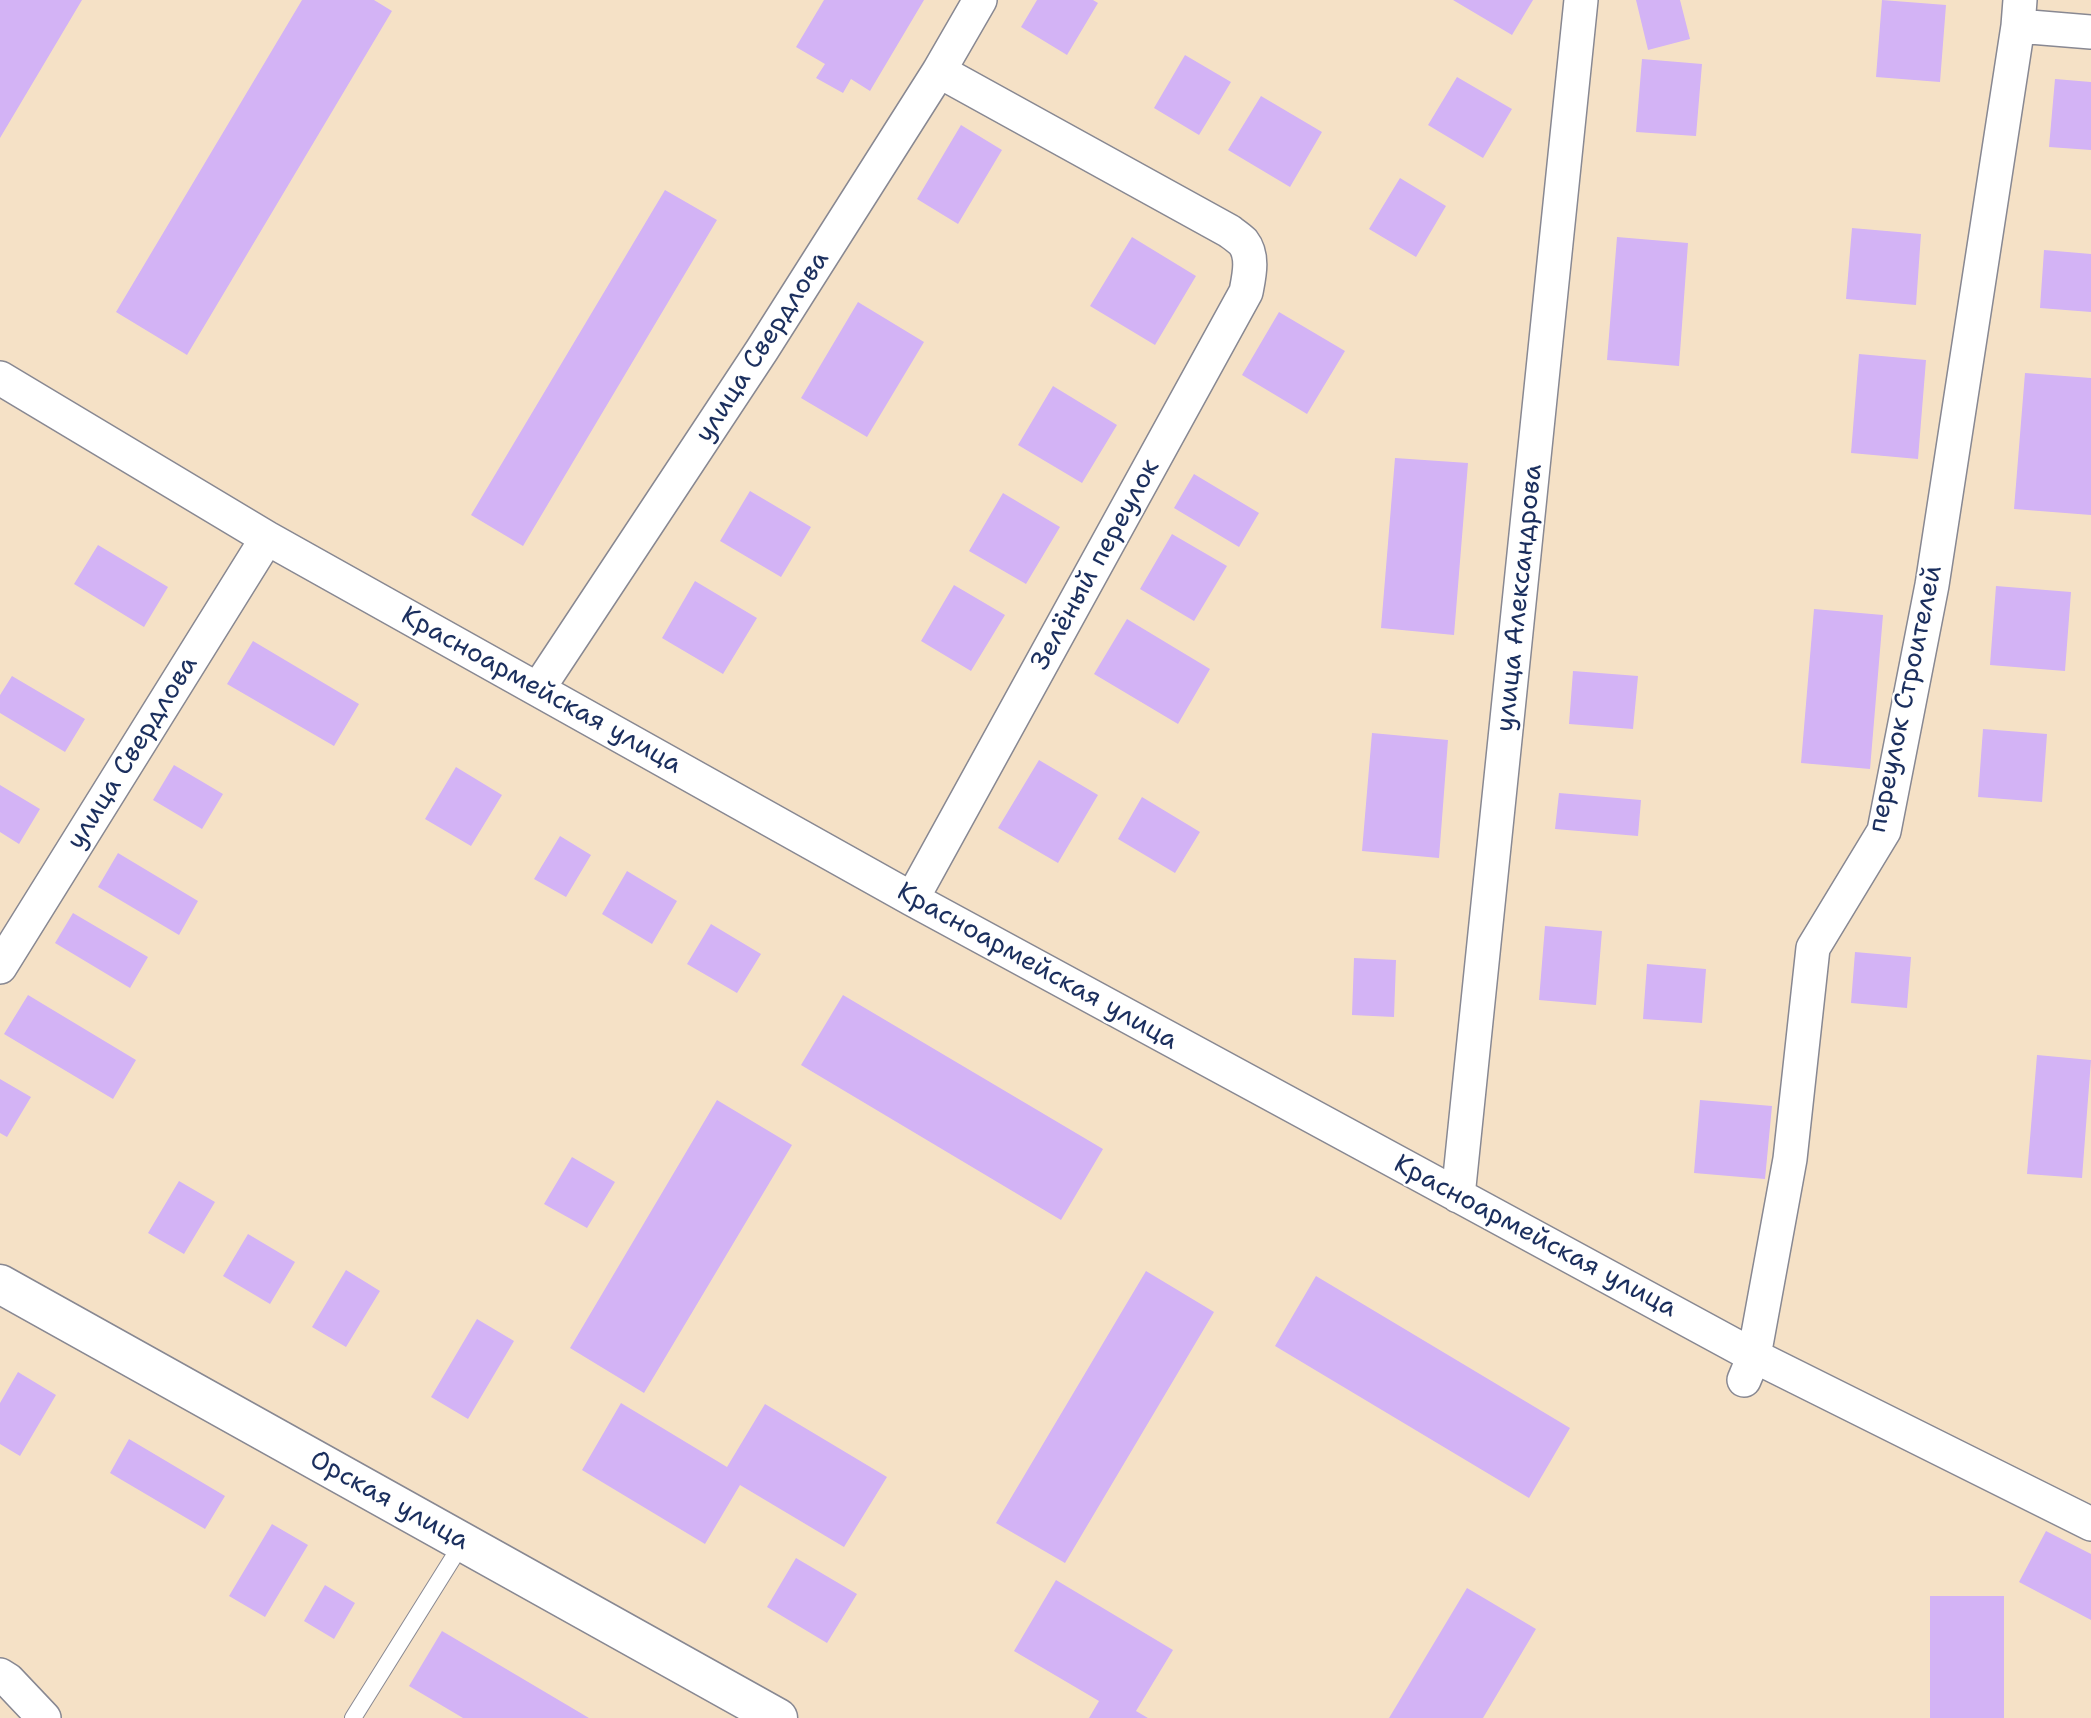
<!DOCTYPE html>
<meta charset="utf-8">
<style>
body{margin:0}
canvas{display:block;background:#f5e1c6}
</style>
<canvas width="2091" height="1718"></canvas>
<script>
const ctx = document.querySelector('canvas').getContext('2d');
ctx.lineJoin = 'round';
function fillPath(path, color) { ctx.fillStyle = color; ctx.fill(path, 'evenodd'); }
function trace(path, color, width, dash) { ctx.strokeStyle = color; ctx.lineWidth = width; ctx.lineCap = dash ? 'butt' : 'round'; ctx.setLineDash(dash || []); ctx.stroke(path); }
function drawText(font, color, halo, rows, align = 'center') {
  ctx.font = font + ' "Shantell Sans",sans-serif'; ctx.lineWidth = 5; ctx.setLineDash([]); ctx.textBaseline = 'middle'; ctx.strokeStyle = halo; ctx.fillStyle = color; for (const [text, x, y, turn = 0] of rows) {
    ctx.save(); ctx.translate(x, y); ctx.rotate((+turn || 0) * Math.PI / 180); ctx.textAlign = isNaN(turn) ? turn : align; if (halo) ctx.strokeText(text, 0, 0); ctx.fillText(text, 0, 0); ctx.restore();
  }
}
const building = new Path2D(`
 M0,0H82L0,138Z
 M302,0H374L392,11L187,355L116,312Z
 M824,0H924L870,91L851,79L843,93L816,78L825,64L796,47Z
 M1037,0H1093L1098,3L1067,55L1021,27Z
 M1453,0H1533L1512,35Z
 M1636,0H1680L1690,39L1648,50Z
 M1882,0L1946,5L1940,82L1876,77Z
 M1185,55L1231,82L1199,135L1154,108Z
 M1642,59L1702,64L1696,136L1636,132Z
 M1457,77L1512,109L1483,158L1428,125Z
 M2055,79L2091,82V150L2049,147Z
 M1261,96L1322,132L1290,187L1228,150Z
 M961,125L1002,150L958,224L917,199Z
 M1400,178L1446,206L1416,257L1369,229Z
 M665,190L717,220L523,546L471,515Z
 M1852,228L1921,234L1916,305L1846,299Z
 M1132,237L1196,276L1155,345L1090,306Z
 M1617,237L1688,243L1679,366L1607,360Z
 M2044,250L2091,254V312L2040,308Z
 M858,302L924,342L867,437L801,398Z
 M1279,312L1345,351L1307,414L1242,375Z
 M1859,354L1926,360L1918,459L1851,453Z
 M2025,373L2091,378V515L2014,509Z
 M1053,386L1117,425L1082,483L1018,445Z
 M1395,458L1468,463L1454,635L1381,628Z
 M1194,474L1259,513L1239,547L1174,508Z
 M750,491L811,527L781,577L720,541Z
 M1003,493L1060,527L1026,584L969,551Z
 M1172,534L1227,566L1194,621L1140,589Z
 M98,545L168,587L144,627L74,584Z
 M695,581L757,618L723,674L662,638Z
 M954,585L1005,615L971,671L921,641Z
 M1996,586L2071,592L2065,671L1990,665Z
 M1814,609L1883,615L1870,769L1801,763Z
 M1127,619L1210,669L1178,724L1094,674Z
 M253,641L359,704L334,746L227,684Z
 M1573,671L1638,676L1633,729L1569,724Z
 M12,676L85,719L65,752L0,713V695Z
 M1983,729L2047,734L2042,802L1978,797Z
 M1372,733L1448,740L1439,858L1362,851Z
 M1039,760L1098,795L1058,863L998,828Z
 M174,765L223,794L202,829L153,800Z
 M456,767L502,795L471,846L425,819Z
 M0,785L40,809L19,844L0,832Z
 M1559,793L1641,800L1638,836L1555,829Z
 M1142,797L1200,832L1175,873L1118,839Z
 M560,836L591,855L566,897L534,879Z
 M118,853L198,901L179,935L98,887Z
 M627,871L677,901L652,944L602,914Z
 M73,913L148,957L130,988L55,943Z
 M711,924L761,954L737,993L687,964Z
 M1545,926L1602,931L1596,1005L1539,1000Z
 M1855,952L1911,957L1907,1008L1851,1003Z
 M1354,958L1396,960L1394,1017L1352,1015Z
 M1647,964L1706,969L1702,1023L1643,1019Z
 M28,995L136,1060L113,1099L4,1034Z
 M843,995L1103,1149L1061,1220L801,1065Z
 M2037,1055L2091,1060L2082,1178L2027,1174Z
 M0,1079L31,1097L7,1137L0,1133Z
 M717,1100L792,1145L644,1393L570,1348Z
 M1700,1100L1772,1106L1765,1179L1694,1173Z
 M572,1157L615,1182L587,1228L544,1204Z
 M179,1181L215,1202L184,1254L148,1233Z
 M248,1234L295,1262L270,1304L223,1276Z
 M346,1270L380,1291L346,1347L312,1327Z
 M1146,1271L1214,1312L1065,1563L996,1523Z
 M1316,1276L1570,1428L1529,1498L1275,1346Z
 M477,1319L514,1341L468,1419L431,1397Z
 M18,1372L56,1395L20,1456L0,1444V1403Z
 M621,1403L727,1467L765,1404L887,1477L844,1547L740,1485L705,1544L582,1470Z
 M129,1439L225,1496L205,1529L110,1473Z
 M272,1524L308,1545L265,1617L229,1596Z
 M2046,1531L2091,1554V1620L2019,1582Z
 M796,1558L857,1594L827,1643L767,1607Z
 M1056,1580L1173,1650L1136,1711L1148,1718H1089L1099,1701L1014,1651Z
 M325,1585L355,1603L334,1639L304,1621Z
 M1467,1588L1536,1629L1483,1718H1389Z
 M1930,1596H2004V1718H1930Z
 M442,1631L589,1718H463L409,1686Z`);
const service = new Path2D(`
 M353,1718L463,1542`);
const minor = new Path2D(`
 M2018,26L2091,32
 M0,378L267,538L912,899L1754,1356L2091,1524
 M538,689L762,350L939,71L980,0
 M912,899L1246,292C1249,276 1254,256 1243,242C1239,238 1233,234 1229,231L939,71
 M0,967L267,538
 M1458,1196L1581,0
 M1744,1380L1754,1356L1790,1159L1813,948L1884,831L1932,585L2018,26L2020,0
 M0,1675L8,1680L44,1718`);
const tertiary = new Path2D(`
 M0,1284L778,1718`);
const streetNames = [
 ["улица Свердлова",763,347,-57],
 ["Зелёный переулок",1096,565,-61],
 ["улица Александрова",1520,598,-84],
 ["Красноармейская улица",541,691,29],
 ["переулок Строителей",1906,699,-78],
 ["улица Свердлова",133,753,-58],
 ["Красноармейская улица",1037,967,29],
 ["Красноармейская улица",1535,1237,28],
 ["Орская улица",389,1501,29]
];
fillPath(building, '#d3b3f5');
trace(service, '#888892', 18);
trace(minor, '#888892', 36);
trace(tertiary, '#888892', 41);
trace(service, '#fff', 16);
trace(minor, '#fff', 33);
trace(tertiary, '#fff', 38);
drawText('26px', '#1b2f5e', '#fff', streetNames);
</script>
